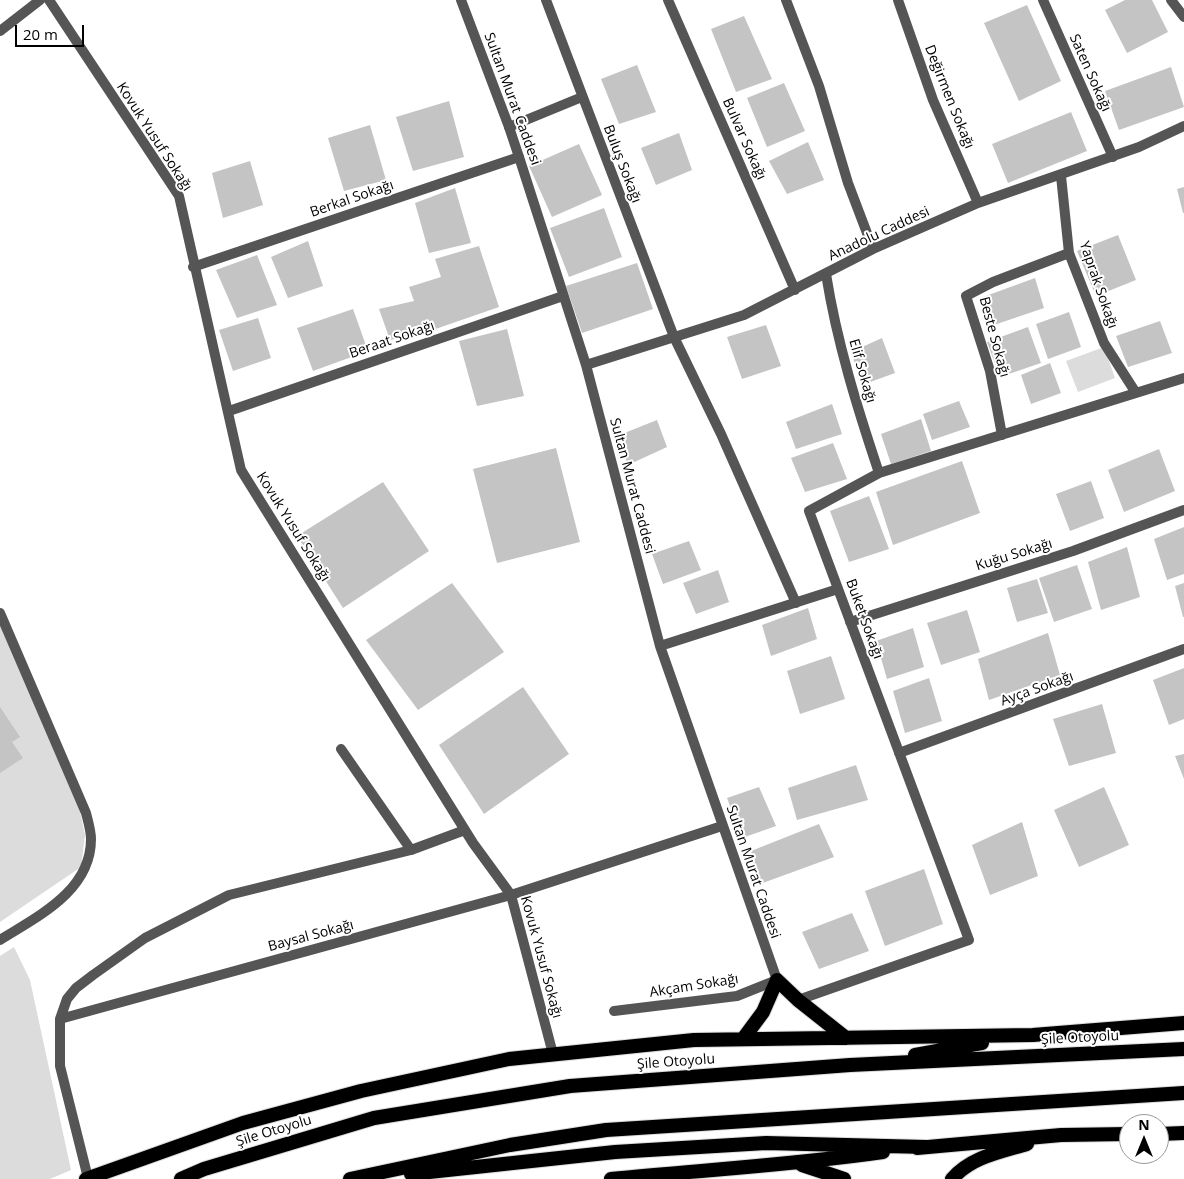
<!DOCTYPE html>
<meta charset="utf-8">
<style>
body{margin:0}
#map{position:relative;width:1184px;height:1179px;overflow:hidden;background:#fff;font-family:"Open Sans",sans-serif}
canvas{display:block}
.north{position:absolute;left:1119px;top:1114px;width:50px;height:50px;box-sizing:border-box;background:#fff;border:1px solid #999;border-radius:50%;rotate:0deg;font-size:14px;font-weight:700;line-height:20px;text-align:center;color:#000}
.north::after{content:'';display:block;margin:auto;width:18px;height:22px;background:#000;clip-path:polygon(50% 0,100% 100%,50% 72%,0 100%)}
.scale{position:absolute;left:15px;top:25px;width:69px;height:22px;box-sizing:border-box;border:2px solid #000;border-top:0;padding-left:6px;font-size:15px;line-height:18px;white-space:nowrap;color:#000;-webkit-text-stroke:4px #fff;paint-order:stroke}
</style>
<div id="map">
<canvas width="1184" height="1179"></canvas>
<div class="north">N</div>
<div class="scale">20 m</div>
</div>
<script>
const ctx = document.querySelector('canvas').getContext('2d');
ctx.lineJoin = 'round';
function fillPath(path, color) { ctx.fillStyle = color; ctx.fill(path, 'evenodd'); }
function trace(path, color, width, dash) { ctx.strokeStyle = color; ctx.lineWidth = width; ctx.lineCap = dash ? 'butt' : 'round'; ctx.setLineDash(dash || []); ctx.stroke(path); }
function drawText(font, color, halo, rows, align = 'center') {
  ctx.font = font + ' "Open Sans",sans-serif'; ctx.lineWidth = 4; ctx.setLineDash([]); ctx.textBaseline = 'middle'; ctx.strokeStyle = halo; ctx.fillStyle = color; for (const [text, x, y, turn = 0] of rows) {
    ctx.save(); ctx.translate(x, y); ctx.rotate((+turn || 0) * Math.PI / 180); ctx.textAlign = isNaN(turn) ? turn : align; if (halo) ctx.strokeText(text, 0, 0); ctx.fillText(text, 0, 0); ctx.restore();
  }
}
const green = new Path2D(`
 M1104,347L1115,378L1078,392L1066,361Z
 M0,623L79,807L85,835L81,867L0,922Z
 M14,947L30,980L71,1170L50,1179H0V956Z`);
const building = new Path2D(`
 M1125,0H1152L1168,32L1127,53L1105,10Z
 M1027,5L1061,81L1019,101L984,23Z
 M744,16L772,79L736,92L711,29Z
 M637,65L656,112L619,124L601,79Z
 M1171,67L1184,107L1119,130L1105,91Z
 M784,83L805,131L767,147L747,98Z
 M449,101L464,157L413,171L396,117Z
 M1071,112L1087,151L1008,183L992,144Z
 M370,125L386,180L344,191L328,138Z
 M679,133L692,170L656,185L641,148Z
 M808,142L824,180L787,194L769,161Z
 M579,144L602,195L552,217L529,166Z
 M250,161L263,205L223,218L212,173Z
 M1184,187V213H1183L1177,189Z
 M455,188L471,243L429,253L415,203Z
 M604,208L622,257L569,277L550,228Z
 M1118,235L1136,280L1096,296L1077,251Z
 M308,241L323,286L288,298L271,257Z
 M479,246L499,307L424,333L390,340L379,309L414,301L409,287L441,277L435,259Z
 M257,255L277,305L237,318L216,270Z
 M637,263L653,309L582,333L566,286Z
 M1035,278L1044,308L991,326L983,297Z
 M353,309L368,351L313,371L297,328Z
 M1069,312L1081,347L1048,359L1036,324Z
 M258,318L271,358L233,371L219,330Z
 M1160,321L1172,353L1128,367L1116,336Z
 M766,325L781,366L742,379L727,337Z
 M1028,327L1041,363L1000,377L987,342Z
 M507,329L524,396L477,406L459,341Z
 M882,338L895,373L862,385L851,352Z
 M1050,363L1061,393L1031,404L1021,375Z
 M959,401L970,427L932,440L923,414Z
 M832,404L842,434L796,449L786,422Z
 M921,419L931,451L891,464L881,434Z
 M657,420L667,447L628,465L617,436Z
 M833,443L847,479L805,492L791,458Z
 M556,448L580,542L497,563L473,469Z
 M1159,449L1175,491L1124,512L1108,470Z
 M962,461L980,513L893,545L876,492Z
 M1091,481L1104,518L1070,531L1056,494Z
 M383,482L429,551L343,608L297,536Z
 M869,496L889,549L849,562L830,511Z
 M1184,527V574L1167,580L1154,539Z
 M689,541L701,570L663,584L652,554Z
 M1127,547L1140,597L1101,610L1088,562Z
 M1077,565L1092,609L1054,622L1039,578Z
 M718,570L729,602L696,614L683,583Z
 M1037,579L1048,613L1017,622L1007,588Z
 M452,583L504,652L418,710L366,640Z
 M1184,583V617H1183L1175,586Z
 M808,608L817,639L771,656L762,625Z
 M967,610L980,652L941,665L927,623Z
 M913,628L924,667L887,679L876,641Z
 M1048,633L1060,675L989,700L978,659Z
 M831,656L845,699L800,714L787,671Z
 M1184,668V719L1169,725L1153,680Z
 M929,678L942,721L905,733L893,691Z
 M523,687L569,754L484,814L439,745Z
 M1102,704L1116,753L1069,766L1053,719Z
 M0,707L20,737L12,742L23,758L0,773Z
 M1184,754V779L1175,756Z
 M856,765L868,800L797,820L788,788Z
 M759,787L776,826L742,838L727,798Z
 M1104,787L1129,845L1079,867L1054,810Z
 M1022,822L1038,876L990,895L972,845Z
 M819,824L834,857L760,884L751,851Z
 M924,869L943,924L885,946L865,891Z
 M852,913L869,951L819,969L802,932Z`);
const service = new Path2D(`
 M0,613L86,813C88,821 91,831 91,839C91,891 38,916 0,940
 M341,749L411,850`);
const pedestrian = new Path2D(`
 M461,0L509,127L519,157`);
const minor = new Path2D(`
 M49,0L179,196L241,470L473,843L511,895L553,1054
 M546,0L674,337L721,434L796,603
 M668,0L795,290
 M786,0L819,86L848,183L873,249
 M898,0L933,100L978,203
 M1043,0L1113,157
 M1171,0L1184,17
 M0,31L40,0
 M509,127L582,97
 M1061,176L1069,253L1104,343L1136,393
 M193,267L519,157L586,365L660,646L777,980L737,996L614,1011
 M826,274C837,343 857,407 879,473
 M586,365L744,315L873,249L978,203L1139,147L1184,126
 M229,411L563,296
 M1002,435L990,371L966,296L993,282L1069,253
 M850,622L1073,551L1184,510
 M660,646L838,589
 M899,753L1184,649
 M798,1000L969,940L809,511L879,473L1184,378
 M60,1019L67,999L76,988L93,975L145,938L229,895L411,850L465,830
 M88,1178L60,1066V1019L511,895L722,826`);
const trunk = new Path2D(`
 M743,1039L763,1012L777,980L798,1000L846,1038
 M915,1055L982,1043
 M1159,1134L1184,1133
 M917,1148L1061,1135L1129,1134
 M802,1165L844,1179
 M411,1174L615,1152L766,1143L926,1147
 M86,1179L243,1123L361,1091L509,1059L694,1040L1033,1035L1184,1023
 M181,1179L204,1169L374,1118L570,1086L850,1065L1184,1049
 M350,1179L510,1145L606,1130L1184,1093
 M611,1179C702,1170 793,1165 883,1152
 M952,1179C971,1157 1000,1152 1027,1144`);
const streetNames = [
 ["Saten Sokağı",1090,73,66],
 ["Değirmen Sokağı",949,97,68],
 ["Sultan Murat Caddesi",512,99,70],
 ["Kovuk Yusuf Sokağı",154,137,57],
 ["Bulvar Sokağı",744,139,66],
 ["Buluş Sokağı",622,164,69],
 ["Berkal Sokağı",352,199,-19],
 ["Anadolu Caddesi",879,234,-25],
 ["Yaprak Sokağı",1098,285,71],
 ["Beste Sokağı",994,337,75],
 ["Beraat Sokağı",392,340,-19],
 ["Elif Sokağı",862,371,74],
 ["Sultan Murat Caddesi",632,486,75],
 ["Kovuk Yusuf Sokağı",293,527,58],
 ["Kuğu Sokağı",1014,555,-17],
 ["Buket Sokağı",864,619,70],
 ["Ayça Sokağı",1037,689,-20],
 ["Sultan Murat Caddesi",753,872,71],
 ["Baysal Sokağı",311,936,-15],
 ["Kovuk Yusuf Sokağı",541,957,75],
 ["Akçam Sokağı",694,986,-9],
 ["Şile Otoyolu",1080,1038,-3],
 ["Şile Otoyolu",676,1062,-4],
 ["Şile Otoyolu",274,1131,-17]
];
fillPath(green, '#dcdcdc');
fillPath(building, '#c4c4c4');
trace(trunk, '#dbdbdb', 16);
trace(service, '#555', 10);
trace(pedestrian, '#555', 10);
trace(minor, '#555', 10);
trace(trunk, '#000', 14);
drawText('14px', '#000', '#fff', streetNames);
</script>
